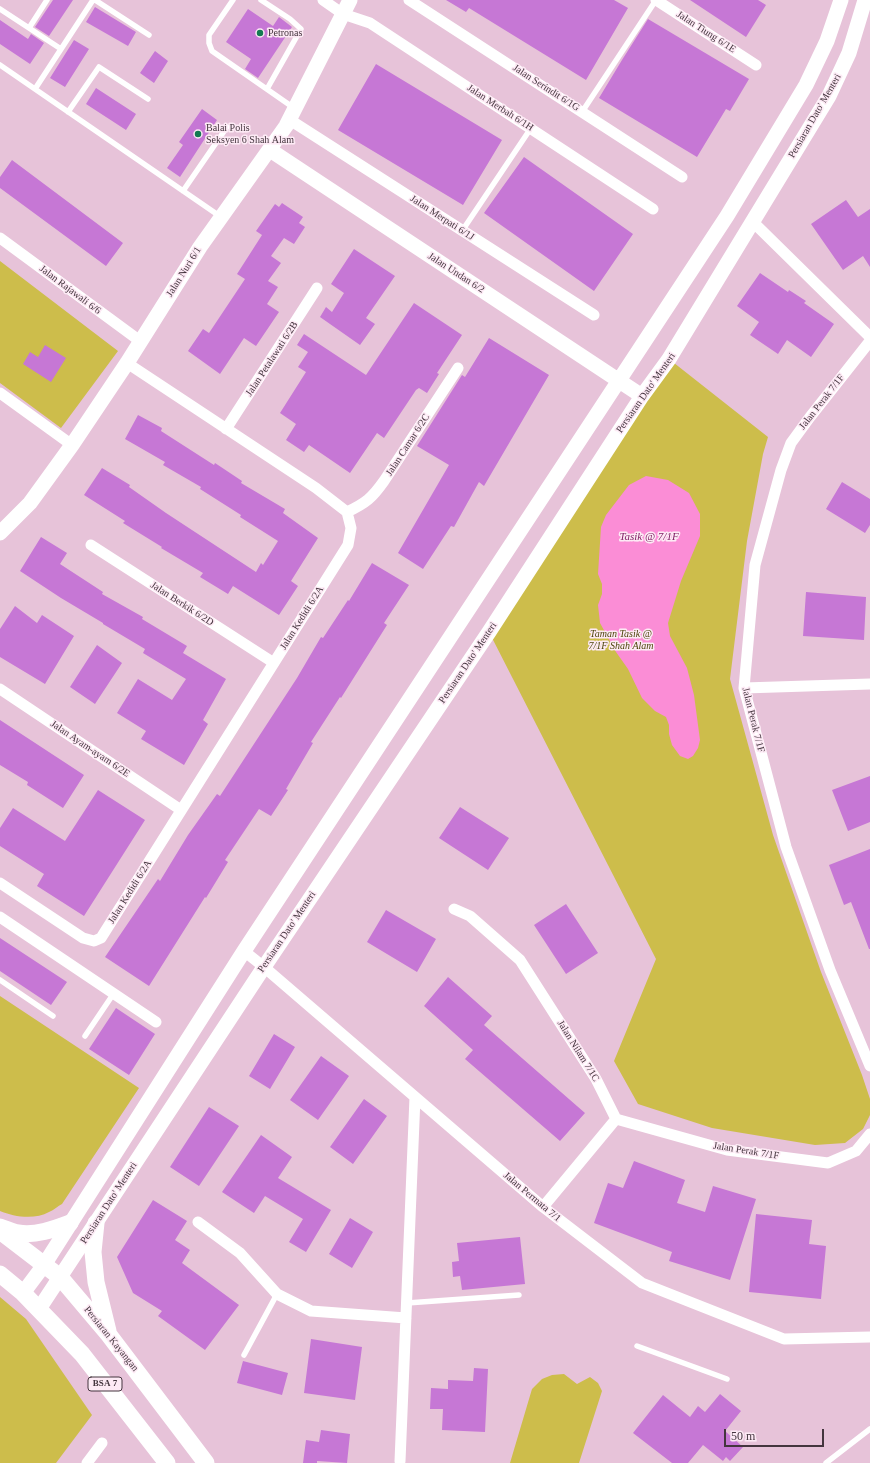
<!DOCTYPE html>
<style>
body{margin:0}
#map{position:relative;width:870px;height:1463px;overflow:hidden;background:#e7c3d9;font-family:"Times New Roman",serif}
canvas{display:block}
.scale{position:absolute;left:724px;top:1429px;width:100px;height:18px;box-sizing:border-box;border:2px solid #44353e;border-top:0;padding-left:5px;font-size:12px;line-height:14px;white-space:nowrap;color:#44353e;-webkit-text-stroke:3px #fdeaf5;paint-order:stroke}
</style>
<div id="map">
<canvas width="870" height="1463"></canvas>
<div class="scale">50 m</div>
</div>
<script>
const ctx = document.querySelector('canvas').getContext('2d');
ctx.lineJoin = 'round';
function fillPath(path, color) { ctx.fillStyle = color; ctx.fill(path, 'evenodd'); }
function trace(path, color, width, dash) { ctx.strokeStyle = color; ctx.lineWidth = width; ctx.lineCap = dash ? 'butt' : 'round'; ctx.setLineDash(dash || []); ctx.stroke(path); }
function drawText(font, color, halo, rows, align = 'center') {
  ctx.font = font + ' "Times New Roman",serif'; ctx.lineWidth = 3; ctx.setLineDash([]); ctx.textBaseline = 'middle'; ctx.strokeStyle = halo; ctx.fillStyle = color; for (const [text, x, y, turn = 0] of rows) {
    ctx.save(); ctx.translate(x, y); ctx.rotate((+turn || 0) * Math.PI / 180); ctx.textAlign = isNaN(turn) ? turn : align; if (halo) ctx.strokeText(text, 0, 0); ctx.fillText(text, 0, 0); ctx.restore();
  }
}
const green = new Path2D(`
 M0,261L118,351L61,428L0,383Z
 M669,359L768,437L763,454L747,541L730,679L773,835L821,972L862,1075L870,1099V1115L863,1129L845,1143L815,1145L712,1128L638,1104L614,1061L656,959L489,632Z
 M0,996L139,1088L62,1204C58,1206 54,1210 49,1212C35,1220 14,1217 0,1211Z
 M0,1297L26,1319L92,1415L56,1463H0Z
 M564,1374L577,1384L590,1377L598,1383L602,1391L579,1463H510L532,1389L542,1379L552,1375Z`);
const water = new Path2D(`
 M646,476L668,480L689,493L700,514V536L681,581L668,623L670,636L687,668L694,695L700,740L698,748L693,756L688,759L680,756L672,745L669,734V725L666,717L655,711L642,698L628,669L616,652L600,623L598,605L602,594V584L598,574L601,527L606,515L629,485Z`);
const building = new Path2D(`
 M53,0H73L49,36L35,27Z
 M446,0H614L628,8L586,80L469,8L466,12Z
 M690,0H758L766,5L746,37Z
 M95,7L136,32L128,46L86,22Z
 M248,9L273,26L279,17L292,27L258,78L245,69L251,59L226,42Z
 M648,19L749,79L730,111L726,109L697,157L599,98L622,60Z
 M0,20L28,39L31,34L44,43L30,64L0,44Z
 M74,40L89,49L65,87L50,78Z
 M155,51L168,61L154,83L140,73Z
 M376,64L502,140L463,205L338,130Z
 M96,88L136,114L126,130L86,104Z
 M202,109L217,120L180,177L167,168L183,145L179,142Z
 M524,157L633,234L594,291L484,213Z
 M12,160L123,243L106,266L0,188V177Z
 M846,200L858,217L870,209V267L863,256L843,270L811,224Z
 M282,203L303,217L299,223L305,227L294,244L284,238L271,256L281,263L268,281L278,287L267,304L279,312L256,346L244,338L220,374L188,351L203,329L209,333L245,279L237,274L262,235L256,231L275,204L279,207Z
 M354,249L395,276L366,318L375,324L360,345L320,317L326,307L332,312L344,293L331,284Z
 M760,273L788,292L789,290L806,301L804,303L834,324L811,357L787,340L778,354L750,335L759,322L737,306Z
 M414,303L462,335L437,373L439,374L427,393L419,388L416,390L384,438L377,433L350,473L309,445L304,452L286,440L296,424L280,413L306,372L298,367L308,352L297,345L304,334L366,375Z
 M489,338L549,375L484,486L479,482L454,527L451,526L423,569L398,553L449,465L417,446L462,375L465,377Z
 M45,345L66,358L51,382L23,364L30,352L38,357Z
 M138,415L162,428L161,431L214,465L215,463L242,481L241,483L285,509L283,513L318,538L291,581L298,586L279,615L233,586L228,594L200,577L203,573L161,548L162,547L123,523L125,521L84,495L102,468L130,485L129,487L166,513L256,572L261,563L263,565L278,541L240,517L241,515L200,489L201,487L163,465L165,462L125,439Z
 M842,482L870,499V525L865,533L826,509Z
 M41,537L67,553L60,564L103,592L102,594L143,617L142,619L187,646L183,653L226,679L203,720L208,724L184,765L141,739L146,731L117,713L138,679L172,700L186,679L143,653L145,649L103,624V623L61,598L20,571Z
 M372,563L409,585L384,623L387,625L341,698L340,697L311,742L313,743L286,789L288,790L271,816L259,809L225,860L228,862L206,898L205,897L149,986L105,957L158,879L160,881L188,835L217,794L220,796L297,678L321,637L323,638L348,600L349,601Z
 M806,592L866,597L864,640L803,636Z
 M15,606L37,623L42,615L74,636L45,684L0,657V629Z
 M97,645L122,663L95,704L70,687Z
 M0,720L84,775L63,808L27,785L28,782L0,765Z
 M870,776V822L848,831L832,790Z
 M98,790L145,820L84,916L37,886L44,874L0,846V828L13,808L65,841Z
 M460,807L509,838L488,870L439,838Z
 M870,849V949H869L851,902L844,905L829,865Z
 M566,904L598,953L566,974L534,925Z
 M386,910L436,939L417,972L367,942Z
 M0,938L67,982L51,1005L0,971Z
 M448,977L492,1016L484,1025L585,1113L560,1141L465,1059L473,1050L424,1006Z
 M116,1008L155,1034L129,1075L89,1049Z
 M274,1034L295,1047L270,1089L249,1076Z
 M321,1056L349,1076L318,1120L290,1100Z
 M364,1099L387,1116L353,1164L330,1147Z
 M209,1107L239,1126L199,1186L170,1167Z
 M261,1135L292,1157L278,1178L331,1210L306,1252L289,1242L303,1219L265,1196L254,1213L222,1192Z
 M634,1161L685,1180L677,1203L705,1212L713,1186L756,1199L730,1280L669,1261L672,1252L594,1223L608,1183L623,1188Z
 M153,1200L187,1221L175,1240L190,1250L182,1263L239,1305L205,1350L158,1316L162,1311L133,1293L117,1257Z
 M756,1214L812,1220L809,1244L826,1246L821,1299L749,1292Z
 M350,1218L373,1232L352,1268L329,1254Z
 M520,1237L525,1284L462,1290L460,1276L453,1277L452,1262L459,1261L457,1243Z
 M311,1339L362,1347L355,1400L304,1393Z
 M243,1361L288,1373L282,1395L237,1383Z
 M474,1368L488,1369L485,1432L442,1430L443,1409H430L431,1388L448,1389V1380L473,1381Z
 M720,1394L741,1411L725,1431L743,1447L730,1461L726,1457L723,1461L703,1445L688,1463H672L633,1433L663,1395L690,1417L698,1406L705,1412Z
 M321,1430L350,1434L347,1463L317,1461V1463H303L306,1440L319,1442Z`);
const lane = new Path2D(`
 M95,0L149,35
 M233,0L209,35V43L212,51L294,108
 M261,0L290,19L301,29L267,89
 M0,9L61,49
 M29,28L47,0
 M0,65L221,217
 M35,89L93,0
 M68,112L99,67L148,99
 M582,112L656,0
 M183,191L227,127
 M462,231L531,128
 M0,980L53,1016
 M85,1036L114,993
 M407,1303L519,1295
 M637,1346L727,1379
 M244,1355L277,1294
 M826,1463L870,1429`);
const street = new Path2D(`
 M323,0L343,14L370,23L653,209
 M409,0L682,177
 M656,0L756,65
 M290,120L594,315
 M753,222L870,337
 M0,238L140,341
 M870,341L810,417L791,443L781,470L755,565L744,688L786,847L830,970L870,1066
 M0,393L72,445
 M226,429L317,288
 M347,512C366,503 372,498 384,481L458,368
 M91,545L274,663
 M744,688L870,684
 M0,689L181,810
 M0,883L83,938L94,941L101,938L348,545L351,528L347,512L316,488L127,363
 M454,909L470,916L520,960L596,1079L616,1119L543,1207
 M0,917L156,1022
 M244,951L264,967L543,1207L642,1283L784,1339L870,1337
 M616,1119L727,1150L828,1163L856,1151L870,1134
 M198,1222L240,1253L277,1294L311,1311L406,1318
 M400,1461L415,1097
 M87,1463L102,1443`);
const secondary = new Path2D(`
 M270,150L642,396
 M0,533L30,503L72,445L127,363L200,247L286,126L350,0
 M23,1293L44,1265L244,951L727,216L806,85L827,41L841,0
 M39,1309L264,967L489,632L642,396L669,359L829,96L849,53L865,0`);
const primary = new Path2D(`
 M96,1223L93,1252L96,1282L108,1331
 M0,1227C6,1229 12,1232 18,1233C36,1236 54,1229 70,1223
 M0,1231L60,1277L109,1335L206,1463
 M0,1274L23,1293L82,1354L167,1463`);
const markers = [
 [260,33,4,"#137952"],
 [198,134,4,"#137952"]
];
const shields = [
 [105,1384,34]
];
const shieldNames = [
 ["BSA 7",105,1384]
];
const streetNames = [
 ["Jalan Tiung 6/1E",706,32,33],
 ["Jalan Serindit 6/1G",546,88,33],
 ["Jalan Merbah 6/1H",500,108,33],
 ["Persiaran Dato' Menteri",815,116,-60],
 ["Jalan Merpati 6/1J",442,218,33],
 ["Jalan Nuri 6/1",184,272,-58],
 ["Jalan Undan 6/2",456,273,33],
 ["Jalan Rajawali 6/6",70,290,37],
 ["Jalan Petalawati 6/2B",272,359,-57],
 ["Persiaran Dato' Menteri",646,393,-55],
 ["Jalan Perak 7/1F",822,402,-52],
 ["Jalan Camar 6/2C",408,445,-57],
 ["Jalan Berkik 6/2D",182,604,33],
 ["Jalan Kedidi 6/2A",302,618,-58],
 ["Persiaran Dato' Menteri",468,663,-56],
 ["Jalan Perak 7/1F",753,720,76],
 ["Jalan Ayam-ayam 6/2E",90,749,34],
 ["Jalan Kedidi 6/2A",130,892,-58],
 ["Persiaran Dato' Menteri",287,932,-56],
 ["Jalan Nilam 7/1C",578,1051,58],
 ["Jalan Perak 7/1F",746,1151,9],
 ["Jalan Permata 7/1",532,1197,40],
 ["Persiaran Dato' Menteri",109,1203,-57],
 ["Persiaran Kayangan",111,1339,51]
];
const poiNames = [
 ["Petronas",268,33],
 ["Balai Polis",206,128],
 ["Seksyen 6 Shah Alam",206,140]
];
const parkNames = [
 ["Taman Tasik @",621,634],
 ["7/1F Shah Alam",621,646]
];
const waterNames = [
 ["Tasik @ 7/1F",649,537]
];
fillPath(green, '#cdbd4b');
fillPath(water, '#fb8dd6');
fillPath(building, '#c677d5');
trace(lane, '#fff', 5.5);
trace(street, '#fff', 11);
trace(secondary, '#fff', 15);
trace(primary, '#fff', 17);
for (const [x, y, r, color] of markers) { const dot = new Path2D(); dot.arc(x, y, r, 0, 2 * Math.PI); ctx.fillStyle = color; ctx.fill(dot); trace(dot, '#fdeaf5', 1.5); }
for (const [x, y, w] of shields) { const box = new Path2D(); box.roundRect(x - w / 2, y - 7, w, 14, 3); ctx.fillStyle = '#fdeaf5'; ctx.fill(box); trace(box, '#44353e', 1); }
drawText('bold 9px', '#44353e', null, shieldNames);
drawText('10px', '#44353e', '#fdeaf5', streetNames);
drawText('10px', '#44353e', '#fdeaf5', poiNames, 'left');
drawText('italic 10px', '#4e460c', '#fdeaf5', parkNames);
drawText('italic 11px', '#822267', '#fdeaf5', waterNames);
</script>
